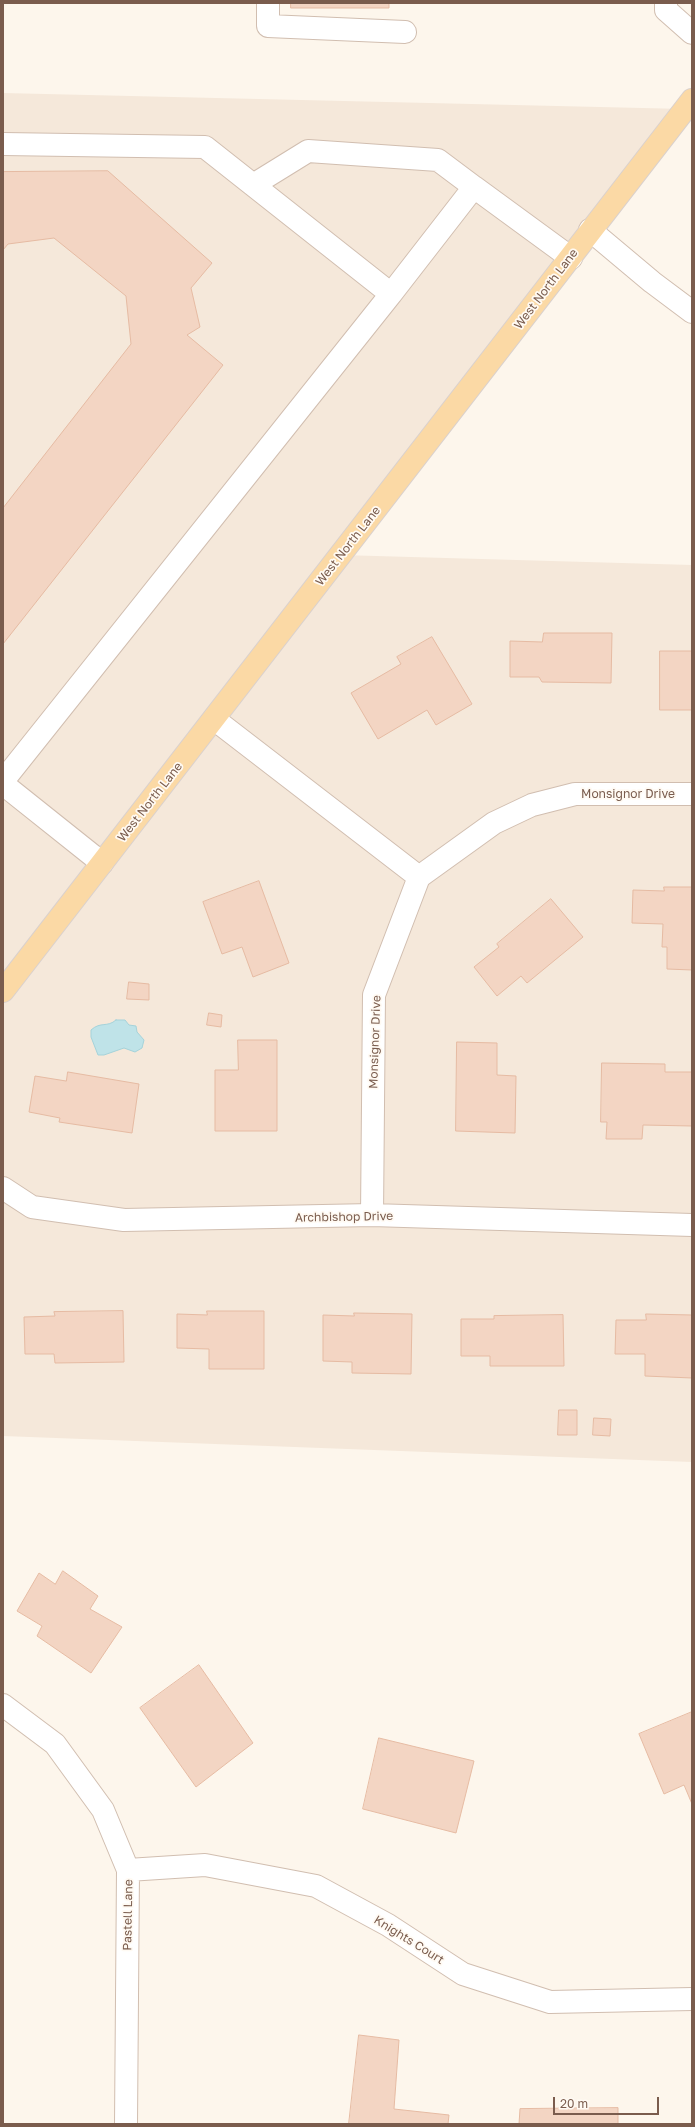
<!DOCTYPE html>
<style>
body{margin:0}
#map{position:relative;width:695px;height:2127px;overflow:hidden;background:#fdf6ec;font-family:"Golos Text",sans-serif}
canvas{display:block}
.frame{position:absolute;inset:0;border:4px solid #7a5c4d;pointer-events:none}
.scale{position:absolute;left:553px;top:2097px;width:106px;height:18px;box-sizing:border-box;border:2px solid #7a5c4d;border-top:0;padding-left:5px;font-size:12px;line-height:14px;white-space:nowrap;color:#7a5c4d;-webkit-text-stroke:3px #fffaf3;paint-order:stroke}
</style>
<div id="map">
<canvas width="695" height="2127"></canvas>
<div class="frame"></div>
<div class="scale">20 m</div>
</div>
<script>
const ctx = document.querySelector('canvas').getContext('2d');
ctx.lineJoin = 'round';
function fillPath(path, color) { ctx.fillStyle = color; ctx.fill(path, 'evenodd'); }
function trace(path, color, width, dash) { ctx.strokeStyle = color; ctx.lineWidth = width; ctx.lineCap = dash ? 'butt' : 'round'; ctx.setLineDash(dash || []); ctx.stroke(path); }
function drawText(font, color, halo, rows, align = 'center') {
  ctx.font = font + ' "Golos Text",sans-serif'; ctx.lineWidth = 3.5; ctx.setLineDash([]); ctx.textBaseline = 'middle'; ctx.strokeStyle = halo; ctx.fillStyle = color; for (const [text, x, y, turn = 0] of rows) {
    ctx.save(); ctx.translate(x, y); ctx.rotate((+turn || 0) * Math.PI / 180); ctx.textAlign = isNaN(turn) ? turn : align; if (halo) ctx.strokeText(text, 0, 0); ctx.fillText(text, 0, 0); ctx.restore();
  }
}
const residential = new Path2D(`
 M3,93L685,109L341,555L692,565V1462L3,1436Z`);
const water = new Path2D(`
 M116,1020H125L129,1025L136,1026L137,1032L144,1040L142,1048L135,1052L124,1048L104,1055H98L91,1037V1030C101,1021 107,1028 116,1020Z`);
const building = new Path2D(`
 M291,3H389V8H291Z
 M108,171L212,263L191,288L200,327L187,335L223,365L3,644V508L131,344L126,296L54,238L8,244L3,250V172Z
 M544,633H612L611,683L542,682L539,677H510V641L542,642Z
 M432,637L472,704L436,725L427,710L378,739L351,693L401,664L397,657Z
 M660,651H692V710H660Z
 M259,881L289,963L253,977L242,947L222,954L203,902Z
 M664,887H692V970L667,969V947H662L663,924L632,923L633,890L664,891Z
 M551,899L583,937L527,983L521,976L497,996L474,967L499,947L497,944Z
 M129,982L149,984V1000L127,999Z
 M209,1013L222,1015L221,1027L207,1025Z
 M238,1040H277V1131H215V1070H238Z
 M457,1042L497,1043V1075L516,1076L515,1133L456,1131Z
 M602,1063L665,1064V1072H692V1126L643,1125L642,1139H606L607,1122H601Z
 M68,1072L139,1084L132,1133L59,1122L60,1118L29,1112L35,1076L66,1081Z
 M123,1311L124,1362L55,1363L54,1354H25L24,1317L55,1316L54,1312Z
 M207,1311H264V1369H209V1349L177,1348V1314L207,1315Z
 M354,1313L412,1314L411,1374L352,1373V1362L323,1361V1315L354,1316Z
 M646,1314L692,1315V1378L645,1376V1354H615L616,1320H646Z
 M563,1315L564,1366H490V1356H461V1319H494V1316Z
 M559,1410H577V1435H558Z
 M594,1418L611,1419L610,1436L593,1435Z
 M63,1571L98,1596L90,1609L122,1627L91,1673L37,1636L42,1626L17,1611L39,1573L55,1584Z
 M199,1665L253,1743L196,1787L140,1708Z
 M692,1712V1804L684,1785L664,1794L639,1734Z
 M379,1738L474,1761L456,1833L363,1809Z
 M359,2035L399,2040L394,2109L449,2115L448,2124H349Z
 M618,2108V2124H519L520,2109Z`);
const minor = new Path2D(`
 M268,3V26L405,32
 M666,3V10L692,33
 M3,144L205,147L391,294L3,781
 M253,185L308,151L438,160L474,187L391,294
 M474,187L571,258
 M590,230L652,282L692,312
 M214,719L419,877
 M3,784L102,863
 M3,1188L32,1207L124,1220L372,1215L692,1225
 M372,1215L374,995L419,877L494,823L532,805L575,794H692
 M3,1705L55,1744L103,1810L128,1870L126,2124
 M128,1870L205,1865L316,1886L388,1925L463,1974L550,2002L692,1999`);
const major = new Path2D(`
 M3,991L692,100`);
const streetNames = [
 ["West North Lane",546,289,-53],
 ["West North Lane",348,546,-52],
 ["Monsignor Drive",628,794],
 ["West North Lane",150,802,-52],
 ["Monsignor Drive",375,1042,-88],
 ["Archbishop Drive",344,1217,-1],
 ["Pastell Lane",128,1915,-89],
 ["Knights Court",409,1940,32]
];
fillPath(residential, '#f5e8da');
fillPath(water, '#bfe3e8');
trace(water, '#a5d3da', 1);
fillPath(building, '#f3d5c3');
trace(building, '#e6bba3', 1);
trace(minor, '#d1beb0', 24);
trace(major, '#dad1cd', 24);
trace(minor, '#fff', 22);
trace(major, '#fbd9a5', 22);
drawText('12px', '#7a5c4d', '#fffaf3', streetNames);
</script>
